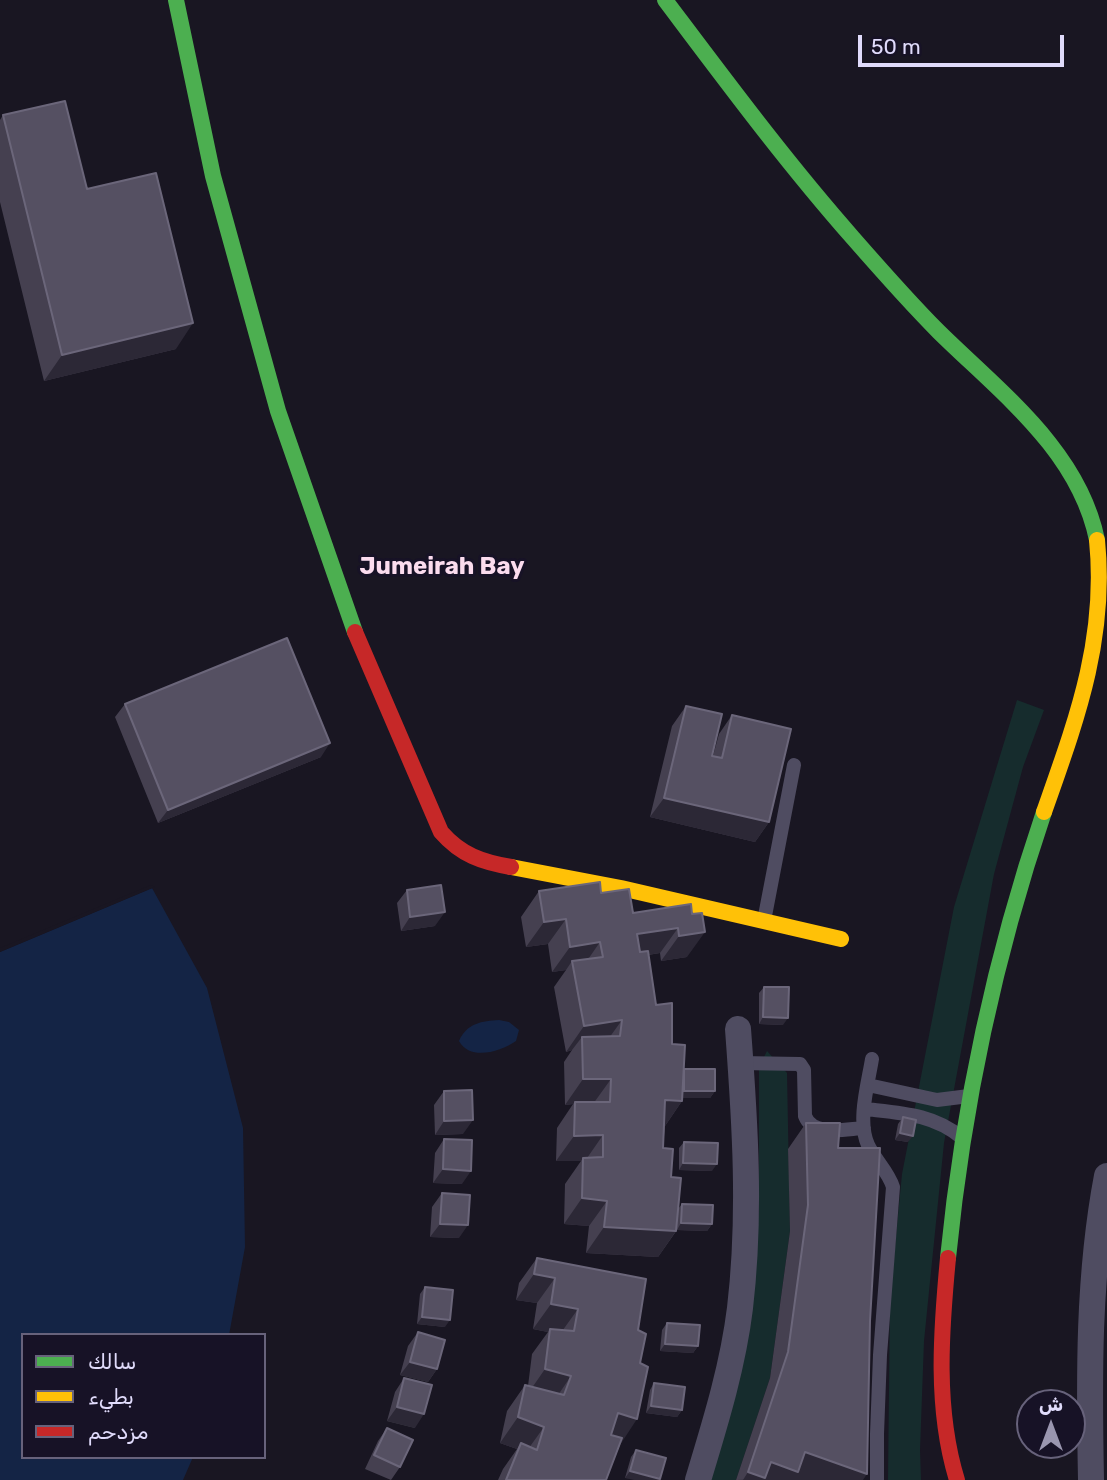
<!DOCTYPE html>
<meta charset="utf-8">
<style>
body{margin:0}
#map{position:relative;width:1107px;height:1480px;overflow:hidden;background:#191622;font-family:Rubik,Vazirmatn,sans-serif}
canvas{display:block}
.legend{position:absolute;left:21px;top:1333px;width:245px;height:126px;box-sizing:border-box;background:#171226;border:2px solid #67627b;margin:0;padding:9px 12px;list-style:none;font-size:21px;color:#e0dbfb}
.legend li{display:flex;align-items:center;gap:14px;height:35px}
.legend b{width:35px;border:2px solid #67627b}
.north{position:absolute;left:1016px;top:1389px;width:70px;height:70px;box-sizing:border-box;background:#171226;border:2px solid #67627b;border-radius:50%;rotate:0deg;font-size:19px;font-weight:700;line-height:28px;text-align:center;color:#e0dbfb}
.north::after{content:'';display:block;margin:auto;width:24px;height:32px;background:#9a96af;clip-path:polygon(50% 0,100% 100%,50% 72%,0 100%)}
.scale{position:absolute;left:858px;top:35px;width:206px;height:32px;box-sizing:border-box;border:4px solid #e0dbfb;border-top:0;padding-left:9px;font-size:21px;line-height:24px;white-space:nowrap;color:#e0dbfb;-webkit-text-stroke:5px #171226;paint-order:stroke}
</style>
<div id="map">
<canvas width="1107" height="1480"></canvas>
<ul class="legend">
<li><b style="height:9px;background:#4caf50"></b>سالك</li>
<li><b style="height:9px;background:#ffc107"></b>بطيء</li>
<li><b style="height:9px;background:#c62828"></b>مزدحم</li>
</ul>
<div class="north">ش</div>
<div class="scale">50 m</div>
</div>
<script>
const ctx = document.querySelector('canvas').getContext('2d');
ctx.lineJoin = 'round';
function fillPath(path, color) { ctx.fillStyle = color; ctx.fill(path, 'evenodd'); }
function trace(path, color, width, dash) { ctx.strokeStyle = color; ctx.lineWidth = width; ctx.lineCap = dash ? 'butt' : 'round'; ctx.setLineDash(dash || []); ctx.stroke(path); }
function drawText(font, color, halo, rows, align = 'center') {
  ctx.font = font + ' Rubik,sans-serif'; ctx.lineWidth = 6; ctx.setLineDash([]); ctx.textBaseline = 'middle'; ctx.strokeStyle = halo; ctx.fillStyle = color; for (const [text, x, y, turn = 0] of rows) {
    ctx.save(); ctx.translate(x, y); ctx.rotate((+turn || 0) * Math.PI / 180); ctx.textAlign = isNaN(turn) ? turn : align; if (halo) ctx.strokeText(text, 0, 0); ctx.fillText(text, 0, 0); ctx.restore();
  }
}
const green = new Path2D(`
 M1017,700L1044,710L1023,767L994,874L944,1143L924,1341L920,1450L921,1480H888L890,1298L902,1174L954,907Z
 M767,1051L787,1073L790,1231L770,1378L736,1480H710L759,1210V1067Z`);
const water = new Path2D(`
 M152,888L207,988L243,1128L245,1247L229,1335H23V1457H193L183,1480H0V952Z
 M499,1020L509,1022L519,1030L516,1041C500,1052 470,1061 459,1041C467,1023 482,1021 499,1020Z`);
const pier = new Path2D(`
 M151,885L155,887L0,952V948Z`);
const lane = new Path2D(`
 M764,921L794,765
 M872,1059C868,1084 857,1121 868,1145C875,1160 888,1171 893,1187L880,1355L877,1434V1480
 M740,1063L800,1064L804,1070L805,1116C813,1137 845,1129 864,1128
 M868,1085L937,1100L969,1096
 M865,1109C900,1113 934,1114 962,1138`);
const street = new Path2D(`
 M698,1480C715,1424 733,1366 740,1308C751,1215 745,1122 738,1029
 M1091,1480C1089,1378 1088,1276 1107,1176`);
const fast = new Path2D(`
 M176,0L213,176L278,411L355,632
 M665,0C726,81 786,162 853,238C881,270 909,302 939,332C1001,393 1079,451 1097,540
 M948,1258C963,1106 995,956 1044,812`);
const slow = new Path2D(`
 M1044,812C1076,721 1107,640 1097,540
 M511,867L621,888L841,939`);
const jam = new Path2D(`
 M355,632L441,832C461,855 482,862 511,867
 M948,1258C941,1331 935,1409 957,1480`);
const wall = new Path2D(`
 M3,115L176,349L44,381L0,202V120Z
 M125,704L321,757L158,823L115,717Z
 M686,706L712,756H713L719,734L732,715L769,822L755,842L650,817L672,726Z
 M407,890L435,926L401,931L397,903Z
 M539,891L601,893L633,913L691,904L687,957L661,961L660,953L648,955L656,1005L684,1070L715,1091L710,1098H683L682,1101L665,1126L663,1148L671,1177L678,1209L682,1204L712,1224L707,1231L677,1230L658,1257L586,1253L589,1226L564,1224L565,1184L581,1161H556L557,1128L573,1104L565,1105L564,1062L572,1050L566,1052L554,987L566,970L552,972L548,944L526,947L521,917Z
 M764,987L783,1025L759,1024V993Z
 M444,1091L463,1134L435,1135L434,1105Z
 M903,1117L908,1142L895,1140L898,1124Z
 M806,1123H840L793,1479L736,1480L770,1378L790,1231L788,1149Z
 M444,1139L462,1184L433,1183L435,1153Z
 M684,1142L712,1171L679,1170V1148Z
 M442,1193L459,1238L430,1237L432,1207Z
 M537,1258L646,1279L620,1445L606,1480H498L503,1469L517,1449L500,1443L507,1411L525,1385L528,1386L532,1354L548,1332L533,1329L537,1303L516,1300L519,1283Z
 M425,1287L445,1327L417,1324L420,1294Z
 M667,1323L698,1346L693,1353L660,1351L662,1330Z
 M418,1332L437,1369L428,1382L400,1375L408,1346Z
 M404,1378L415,1428L387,1421L395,1392Z
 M654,1383L682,1410L677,1417L646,1413L650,1390Z
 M387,1428L400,1467L391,1480L365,1469L378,1441Z
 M636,1450L660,1479L625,1478L631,1457Z`);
const shadedWall = new Path2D(`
 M193,323L176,349L44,381L62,355Z
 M330,743L321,757L158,823L168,810Z
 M664,798L769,822L755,842L650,817Z
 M445,912L435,926L401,931L410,917Z
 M566,919L548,944L526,947L544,922Z
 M678,928L660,953L620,959L637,934Z
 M705,932L687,957L661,961L679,936Z
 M600,942L582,968L572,961L566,970L552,972L570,947Z
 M763,1017L788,1018L783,1025L759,1024Z
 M622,1020L604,1045L582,1037L572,1050L566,1052L584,1026Z
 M583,1079H611L593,1104L575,1102L573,1104L565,1105Z
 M684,1091H715L710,1098H680Z
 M665,1100L682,1101L665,1126Z
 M473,1120L463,1134L435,1135L444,1121Z
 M900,1133L913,1136L908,1142L895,1140Z
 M603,1135L585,1161L583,1158L581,1161H556L574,1136Z
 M683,1163L717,1164L712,1171L679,1170Z
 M443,1169L471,1171L462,1184L433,1183Z
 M582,1198L607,1201L589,1226L564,1224Z
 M681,1223L712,1224L707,1231L677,1230Z
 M440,1224L468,1225L459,1238L430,1237Z
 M604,1227L676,1231L658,1257L586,1253Z
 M534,1274L555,1278L537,1303L516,1300Z
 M551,1304L578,1309L560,1334L550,1329L548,1332L533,1329Z
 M422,1317L450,1320L445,1327L417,1324Z
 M665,1344L698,1346L693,1353L660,1351Z
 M410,1362L437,1369L428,1382L400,1375Z
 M545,1369L571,1376L554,1401L527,1395Z
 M651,1406L682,1410L677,1417L646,1413Z
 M397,1407L424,1414L415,1428L387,1421Z
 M618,1413L637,1419L620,1445L600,1438Z
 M518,1417L544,1427L526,1452L521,1443L517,1449L500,1443Z
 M805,1452L867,1474L863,1480H743L748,1472L771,1462Z
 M630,1471L660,1479L659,1480H634L625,1478Z`);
const building = new Path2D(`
 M65,101L87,189L156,173L193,323L62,355L3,115Z
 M287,638L330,743L168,810L125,704Z
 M686,706L722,714L712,756L722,758L732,715L791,729L769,822L664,798Z
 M600,882L601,893L629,889L633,913L691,904L692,914L702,913L705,932L679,936L678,928L637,934L640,952L648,951L656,1005L672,1003V1044L685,1045L682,1101L665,1100L663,1148L673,1149L671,1177L681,1178L676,1231L604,1227L607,1201L582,1198L583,1158L603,1157V1135L574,1136L575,1102H610L611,1079H583L582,1037L620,1036L622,1020L584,1026L572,961L603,957L600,942L570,947L566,919L544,922L539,891Z
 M441,885L445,912L410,917L407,890Z
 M764,987H789L788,1018L763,1017Z
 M684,1069H715V1091H684Z
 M472,1090L473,1120L444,1121V1091Z
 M903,1117L916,1120L913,1136L900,1133Z
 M806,1123H840L838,1148H880L870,1321L867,1474L805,1452L798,1472L771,1462L765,1478L748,1472L788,1352L808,1205Z
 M444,1139L472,1140L471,1171L443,1169Z
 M684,1142L718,1143L717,1164L683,1163Z
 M442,1193L470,1195L468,1225L440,1224Z
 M682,1204L713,1205L712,1224L681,1223Z
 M537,1258L646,1279L638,1330L646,1334L640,1363L648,1367L637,1419L618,1413L611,1435L622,1438L606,1480H506L521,1443L537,1450L544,1427L518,1417L525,1385L564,1395L571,1376L545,1369L550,1329L574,1331L578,1309L551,1304L555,1278L534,1274Z
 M425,1287L453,1290L450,1320L422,1317Z
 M667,1323L700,1325L698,1346L665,1344Z
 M418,1332L445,1340L437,1369L410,1362Z
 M404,1378L432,1385L424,1414L397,1407Z
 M654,1383L685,1387L682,1410L651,1406Z
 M387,1428L413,1440L400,1467L374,1455Z
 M636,1450L666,1458L660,1479L630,1471Z`);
const districtNames = [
 ["Jumeirah Bay",442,567]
];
fillPath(green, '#162c2d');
fillPath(water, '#142445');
fillPath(pier, '#191622');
trace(lane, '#4f4c61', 14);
trace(street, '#4f4c61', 26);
trace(fast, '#4caf50', 16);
trace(slow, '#ffc107', 16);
trace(jam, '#c62828', 16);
fillPath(wall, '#454050');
fillPath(shadedWall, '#2c2836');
fillPath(building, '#555062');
trace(building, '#6b667a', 2);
drawText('bold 24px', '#fbdcee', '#171226', districtNames);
</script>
